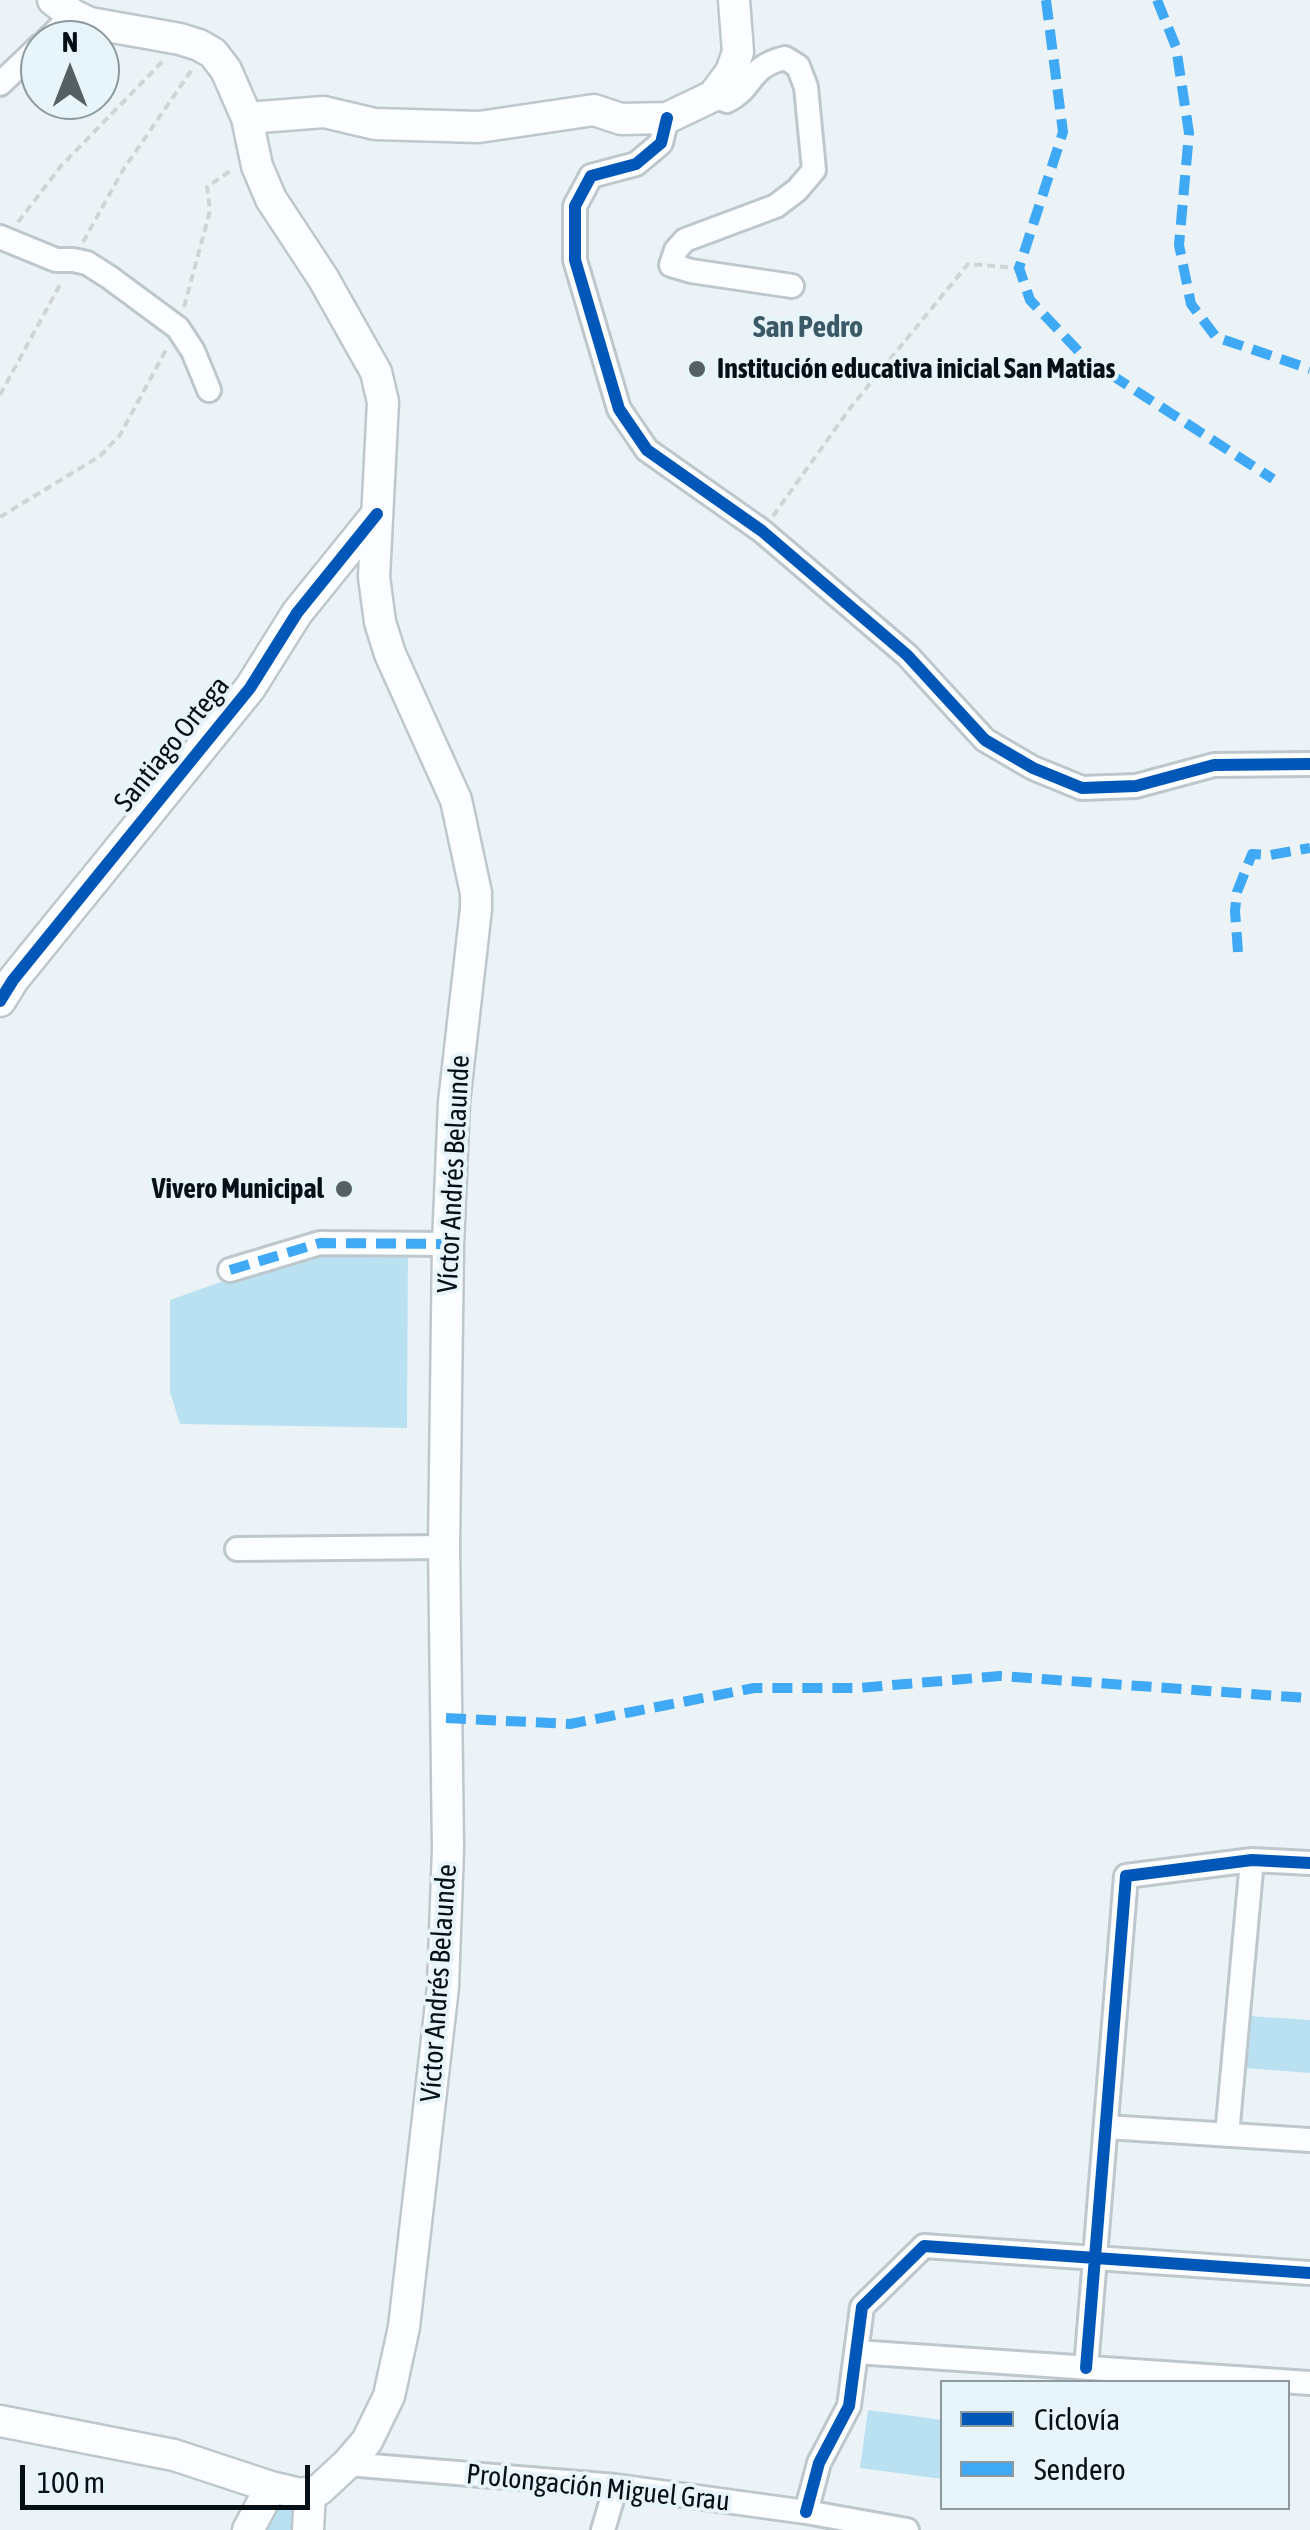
<!DOCTYPE html>
<meta charset="utf-8">
<style>
body{margin:0}
#map{position:relative;width:1310px;height:2530px;overflow:hidden;background:#ebf3f6;font-family:"Asap Condensed",sans-serif}
canvas{display:block}
.legend{position:absolute;left:940px;top:2380px;width:350px;height:130px;box-sizing:border-box;background:#e7f5fb;border:2px solid #8c999f;margin:0;padding:12px 18px;list-style:none;font-size:30px;color:#041015}
.legend li{display:flex;align-items:center;gap:20px;height:50px}
.legend b{width:50px;border:2px solid #8c999f}
.north{position:absolute;left:20px;top:20px;width:100px;height:100px;box-sizing:border-box;background:#e7f5fb;border:2px solid #8c999f;border-radius:50%;rotate:0deg;font-size:28px;font-weight:700;line-height:40px;text-align:center;color:#041015}
.north::after{content:'';display:block;margin:auto;width:35px;height:45px;background:#555f64;clip-path:polygon(50% 0,100% 100%,50% 72%,0 100%)}
.scale{position:absolute;left:20px;top:2465px;width:290px;height:45px;box-sizing:border-box;border:5px solid #041015;border-top:0;padding-left:12px;font-size:30px;line-height:35px;white-space:nowrap;color:#041015;-webkit-text-stroke:8px #e7f5fb;paint-order:stroke}
</style>
<div id="map">
<canvas width="1310" height="2530"></canvas>
<ul class="legend">
<li><b style="height:12px;background:#0057b8"></b>Ciclovía</li>
<li><b style="height:12px;background:#3fa9f5"></b>Sendero</li>
</ul>
<div class="north">N</div>
<div class="scale">100 m</div>
</div>
<script>
const ctx = document.querySelector('canvas').getContext('2d');
ctx.lineJoin = 'round';
function fillPath(path, color) { ctx.fillStyle = color; ctx.fill(path, 'evenodd'); }
function trace(path, color, width, dash) { ctx.strokeStyle = color; ctx.lineWidth = width; ctx.lineCap = dash ? 'butt' : 'round'; ctx.setLineDash(dash || []); ctx.stroke(path); }
function drawText(font, color, halo, rows, align = 'center') {
  ctx.font = font + ' "Asap Condensed",sans-serif'; ctx.lineWidth = 8; ctx.setLineDash([]); ctx.textBaseline = 'middle'; ctx.strokeStyle = halo; ctx.fillStyle = color; for (const [text, x, y, turn = 0] of rows) {
    ctx.save(); ctx.translate(x, y); ctx.rotate((+turn || 0) * Math.PI / 180); ctx.textAlign = isNaN(turn) ? turn : align; if (halo) ctx.strokeText(text, 0, 0); ctx.fillText(text, 0, 0); ctx.restore();
  }
}
const green = new Path2D(`
 M319,1247L408,1248L407,1428L180,1424L170,1392V1300Z
 M1249,2016L1310,2020V2073L1245,2068Z
 M868,2410L942,2420V2479L860,2468Z
 M270,2501L292,2506L296,2514L294,2530H251Z`);
const path = new Path2D(`
 M18,222L61,166L162,62
 M83,242L123,170L193,68
 M184,307L210,211L207,187L233,169
 M0,395L62,281
 M773,516L851,407L968,264L1019,268
 M0,517L100,456L120,435L167,348`);
const street = new Path2D(`
 M47,40L73,15
 M0,84L40,46
 M713,96L727,101C755,87 747,67 785,58L798,66L806,87L814,170L797,190L776,206L685,240L676,250L671,265L691,271L792,286
 M667,118L661,143L636,164L591,176L575,206V260L619,409L647,450L762,531L907,655L985,740L1033,768L1082,788L1136,786L1214,765L1310,764
 M0,237L56,260H73L87,263L109,277L178,328L193,351L209,390
 M230,1270L320,1243L448,1244
 M237,1549L444,1547
 M1106,2127L1310,2140
 M1227,2135L1252,1860
 M856,2352L1310,2383
 M1086,2368L1126,1876L1252,1860L1310,1863
 M347,2464L616,2486L806,2512L907,2530
 M806,2512L819,2463L849,2406L862,2307L924,2246L1310,2273
 M603,2530L616,2486`);
const secondary = new Path2D(`
 M247,118L324,112L375,124L479,127L594,110L621,119L667,118L713,96L731,72L738,52L734,0
 M0,1001L13,980L250,688L297,613L377,514
 M0,2421L174,2455L271,2487L301,2494L319,2490L347,2464L367,2441L389,2396L404,2327L443,1987L448,1849L444,1547L448,1244L454,1102L476,909V893L456,800L390,654L380,622L374,577L383,402L376,372L323,278L271,199L257,166L247,118L226,70L213,53L199,45L180,39L90,23L73,15L53,0
 M248,2530L271,2487
 M308,2530L310,2493`);
const quiet = new Path2D(`
 M1046,0L1063,132L1019,268L1030,300L1085,358L1273,479
 M1157,0L1176,47L1189,133L1179,245L1191,304L1216,337L1310,369
 M1238,952L1235,911L1237,892L1252,854L1270,855L1310,848
 M230,1270L320,1243L448,1244
 M446,1718L570,1724L754,1688H858L1000,1676L1307,1698`);
const cycleway = new Path2D(`
 M667,118L661,143L636,164L591,176L575,206V260L619,409L647,450L762,531L907,655L985,740L1033,768L1082,788L1136,786L1214,765L1310,764
 M0,1001L13,980L250,688L297,613L377,514
 M1086,2368L1126,1876L1252,1860L1310,1863
 M806,2512L819,2463L849,2406L862,2307L924,2246L1310,2273`);
const markers = [
 [697,369,10,"#555f64"],
 [344,1189,10,"#555f64"]
];
const poiNames = [
 ["Institución educativa inicial San Matias",717,369],
 ["Vivero Municipal",324,1189,"right"]
];
const streetNames = [
 ["Santiago Ortega",172,744,-51],
 ["Víctor Andrés Belaunde",454,1174,-87],
 ["Víctor Andrés Belaunde",439,1983,-86],
 ["Prolongación Miguel Grau",598,2488,6]
];
const neighbourhoodNames = [
 ["San Pedro",808,328]
];
fillPath(green, '#bae1f2');
trace(street, '#bec8cc', 28);
trace(secondary, '#bec8cc', 35);
trace(path, '#d1d4d4', 4, [8, 5]);
trace(street, '#fcfdfe', 22);
trace(secondary, '#fcfdfe', 30);
trace(quiet, '#3fa9f5', 10, [20, 10]);
trace(cycleway, '#0057b8', 12);
for (const [x, y, r, color] of markers) { const dot = new Path2D(); dot.arc(x, y, r, 0, 2 * Math.PI); ctx.fillStyle = color; ctx.fill(dot); trace(dot, '#e7f5fb', 4); }
drawText('bold 28px', '#041015', '#e7f5fb', poiNames, 'left');
drawText('28px', '#041015', '#e7f5fb', streetNames);
drawText('bold 30px', '#3b5966', '#e7f5fb', neighbourhoodNames);
</script>
